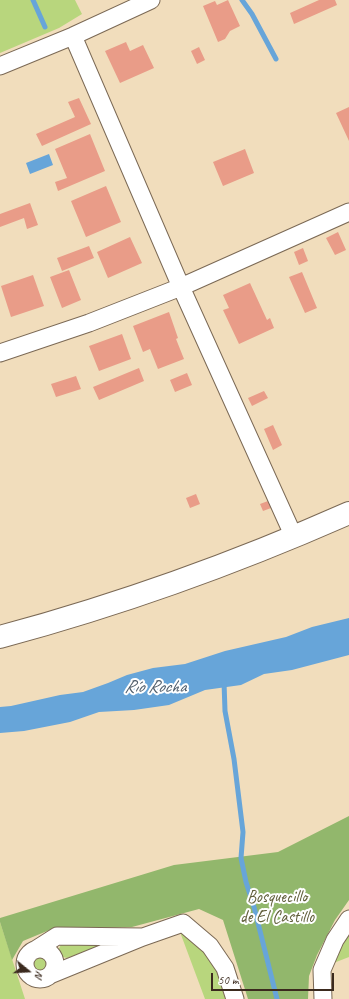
<!DOCTYPE html>
<meta charset="utf-8">
<style>
body{margin:0}
#map{position:relative;width:349px;height:999px;overflow:hidden;background:#f1ddbc;font-family:Caveat,sans-serif}
canvas{display:block}
.north{position:absolute;left:8px;top:951px;width:40px;height:40px;-webkit-text-stroke:3px #fff;paint-order:stroke;rotate:108deg;font-size:11px;font-weight:700;line-height:16px;text-align:center;color:#3b2a1e}
.north::after{content:'';display:block;margin:auto;width:14px;height:18px;background:#3b2a1e;clip-path:polygon(50% 0,100% 100%,50% 72%,0 100%)}
.scale{position:absolute;left:211px;top:973px;width:123px;height:18px;box-sizing:border-box;border:2px solid #3b2a1e;border-top:0;padding-left:5px;font-size:12px;line-height:14px;white-space:nowrap;color:#3b2a1e;-webkit-text-stroke:3px #fff;paint-order:stroke}
</style>
<div id="map">
<canvas width="349" height="999"></canvas>
<div class="north">N</div>
<div class="scale">50 m</div>
</div>
<script>
const ctx = document.querySelector('canvas').getContext('2d');
ctx.lineJoin = 'round';
function fillPath(path, color) { ctx.fillStyle = color; ctx.fill(path, 'evenodd'); }
function trace(path, color, width, dash) { ctx.strokeStyle = color; ctx.lineWidth = width; ctx.lineCap = dash ? 'butt' : 'round'; ctx.setLineDash(dash || []); ctx.stroke(path); }
function drawText(font, color, halo, rows, align = 'center') {
  ctx.font = font + ' Caveat,sans-serif'; ctx.lineWidth = 4; ctx.setLineDash([]); ctx.textBaseline = 'middle'; ctx.strokeStyle = halo; ctx.fillStyle = color; for (const [text, x, y, turn = 0] of rows) {
    ctx.save(); ctx.translate(x, y); ctx.rotate((+turn || 0) * Math.PI / 180); ctx.textAlign = isNaN(turn) ? turn : align; if (halo) ctx.strokeText(text, 0, 0); ctx.fillText(text, 0, 0); ctx.restore();
  }
}
const green = new Path2D(`
 M0,0H75L82,14L59,28L0,53Z
 M0,922L25,999H0Z
 M180,932L186,933L203,949L222,973L232,999H205Z
 M349,933V957L331,964Z
 M116,940L67,958L59,956L58,950L62,943Z
 M32 964a9 9 0 1 1 18 0a9 9 0 1 1-18 0Z`);
const forest = new Path2D(`
 M349,816V900L335,920L317,955L309,976L308,999H248L223,920L199,909L132,927L52,929L23,941L12,960L0,922V918L174,865L278,852Z`);
const water = new Path2D(`
 M49,154L53,165L30,174L26,163Z
 M349,618V655L292,670L264,674L241,685L205,690L169,705L134,710L99,712L70,722L24,731L0,733V707L11,706L60,695L83,692L108,683L127,675L153,668L185,664L225,651L286,637L312,627Z`);
const stream = new Path2D(`
 M33,0L45,27
 M242,0L252,14L276,59
 M224,682L225,711L234,759L243,832L241,858L246,882L254,907L277,999`);
const building = new Path2D(`
 M228,0L240,26L230,31L225,39L218,42L203,6L215,1L217,5Z
 M319,0H335L337,5L294,24L290,13Z
 M126,42L130,51L143,45L154,68L120,83L105,51Z
 M199,47L205,60L197,64L191,51Z
 M79,98L91,124L42,146L36,134L75,117L68,102Z
 M349,107V141L336,113Z
 M90,134L105,171L58,191L55,182L67,178L55,149Z
 M245,149L254,173L223,186L213,162Z
 M106,186L121,222L86,237L71,201Z
 M30,203L38,225L27,229L24,218L0,227V214Z
 M338,232L346,250L335,255L326,238Z
 M130,237L142,263L108,278L97,252Z
 M89,246L94,258L62,271L57,258Z
 M303,248L308,261L299,265L294,252Z
 M69,270L81,300L62,308L50,277Z
 M302,272L317,308L305,313L289,277Z
 M33,275L44,306L11,317L1,286Z
 M250,283L267,320L270,318L274,328L239,344L223,310L229,308L223,295Z
 M169,312L178,338L176,339L184,359L158,369L150,349L143,352L133,326Z
 M122,334L131,359L99,371L89,346Z
 M139,368L144,381L99,400L93,387Z
 M187,373L192,385L175,392L170,380Z
 M76,376L81,389L56,397L51,384Z
 M264,391L268,398L252,406L248,398Z
 M273,425L282,445L273,450L264,429Z
 M196,494L200,504L190,508L186,498Z
 M268,501L271,508L263,511L260,504Z`);
const street = new Path2D(`
 M73,36L181,287L294,537
 M0,66L73,36L151,0
 M0,353L89,323L181,287L349,212
 M143,937L183,923L210,946L225,968L235,999
 M25 964a15 15 0 1 1 30 0a15 15 0 1 1-30 0Z
 M35,950L57,936L143,937L50,975
 M323,999L322,970L335,940L349,919`);
const secondary = new Path2D(`
 M0,637C119,605 236,563 349,513`);
const parkNames = [
 ["Bosquecillo",277,898],
 ["de El Castillo",277,918]
];
const waterNames = [
 ["Río Rocha",155,687]
];
fillPath(green, '#b8d67d');
fillPath(forest, '#92b76c');
fillPath(water, '#67a5d9');
trace(stream, '#67a5d9', 5);
fillPath(building, '#e99c88');
trace(street, '#7b6955', 19);
trace(secondary, '#7b6955', 24);
trace(street, '#fff', 17);
trace(secondary, '#fff', 22);
drawText('17px', '#605e3a', '#fff', parkNames);
drawText('italic 18px', '#4d5b69', '#fff', waterNames);
</script>
